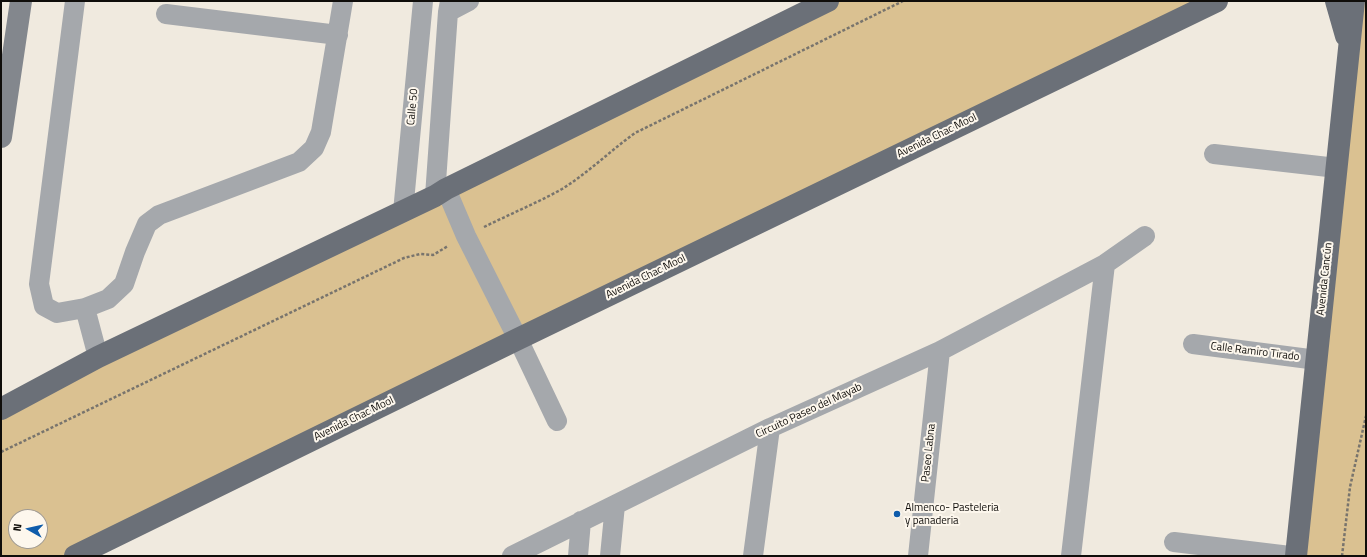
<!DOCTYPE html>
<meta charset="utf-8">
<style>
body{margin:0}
#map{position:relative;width:1367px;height:557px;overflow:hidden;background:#f0eadf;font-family:"Titillium Web",sans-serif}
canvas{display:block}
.frame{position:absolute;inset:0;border:2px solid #0f0d0a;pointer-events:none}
.north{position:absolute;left:8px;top:509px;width:40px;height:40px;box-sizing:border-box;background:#fdf7ed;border:1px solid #9e9992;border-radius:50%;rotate:278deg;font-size:11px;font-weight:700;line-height:16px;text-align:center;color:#0f0d0a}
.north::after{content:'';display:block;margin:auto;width:14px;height:18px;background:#0e5cab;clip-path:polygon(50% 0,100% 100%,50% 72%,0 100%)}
</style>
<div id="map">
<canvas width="1367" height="557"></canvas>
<div class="frame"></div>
<div class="north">N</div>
</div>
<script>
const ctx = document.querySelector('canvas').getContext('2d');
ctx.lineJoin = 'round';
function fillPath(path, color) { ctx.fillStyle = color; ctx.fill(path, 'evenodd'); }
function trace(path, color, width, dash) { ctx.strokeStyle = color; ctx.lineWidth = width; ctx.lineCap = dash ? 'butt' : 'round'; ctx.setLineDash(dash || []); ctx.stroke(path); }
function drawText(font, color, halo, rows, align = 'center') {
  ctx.font = font + ' "Titillium Web",sans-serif'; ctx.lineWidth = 4; ctx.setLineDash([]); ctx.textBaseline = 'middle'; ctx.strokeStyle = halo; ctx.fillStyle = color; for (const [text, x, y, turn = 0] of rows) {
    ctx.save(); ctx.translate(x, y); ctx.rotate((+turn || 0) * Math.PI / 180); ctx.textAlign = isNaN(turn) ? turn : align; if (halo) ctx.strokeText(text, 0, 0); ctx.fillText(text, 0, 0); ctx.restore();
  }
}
const green = new Path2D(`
 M841,1H1203L75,556H1V410L446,189ZM16,517H40V541H16Z
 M1360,1H1366V556H1296Z`);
const path = new Path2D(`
 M484,227C510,214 537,203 562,189C588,173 610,151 635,133L903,1
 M1,452L404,258L420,254L433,255L448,246
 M1342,556L1350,487L1366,416`);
const street = new Path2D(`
 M75,1L39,284L44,306L57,313L85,308L108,299L124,284L135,252L147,224L159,215L299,162L314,148L321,132L343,1
 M448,12L469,1
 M166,14L338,35
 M1214,154L1337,168
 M446,189L466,236L518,339L557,421
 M435,196L448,12L450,1
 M403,212L423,1
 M85,308L98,357
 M1193,344L1317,360
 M1174,542L1290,556
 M512,556L770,428L940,351L1105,264L1145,236
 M578,556L581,521
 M610,556L615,505
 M753,556L770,428
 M918,556L940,351
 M1071,556L1105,264`);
const secondary = new Path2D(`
 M1,137L21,1`);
const primary = new Path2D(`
 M1336,1L1346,36
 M1,409L98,357L435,196L446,189L828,1
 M75,556L518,339L1217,1
 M1296,556L1354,1`);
const markers = [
 [897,514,4,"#0e5cab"]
];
const streetNames = [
 ["Calle 50",413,107,-85],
 ["Avenida Chac Mool",937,136,-26],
 ["Avenida Chac Mool",646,277,-26],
 ["Avenida Cancún",1325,279,-84],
 ["Calle Ramiro Tirado",1255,352,7],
 ["Circuito Paseo del Mayab",809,411,-25],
 ["Avenida Chac Mool",354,419,-26],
 ["Paseo Labna",929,453,-84]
];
const poiNames = [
 ["Almenco- Pasteleria",905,508],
 ["y panaderia",905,521]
];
fillPath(green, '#dac191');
trace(path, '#78746d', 2.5, [3, 2]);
trace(street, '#a5a8ac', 20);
trace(secondary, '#83878d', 22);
trace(primary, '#6b7078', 22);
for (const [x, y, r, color] of markers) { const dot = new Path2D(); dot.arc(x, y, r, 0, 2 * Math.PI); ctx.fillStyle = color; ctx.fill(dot); trace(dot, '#fdf7ed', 1.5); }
drawText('11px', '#0f0d0a', '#fdf7ed', streetNames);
drawText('11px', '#0f0d0a', '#fdf7ed', poiNames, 'left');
</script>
